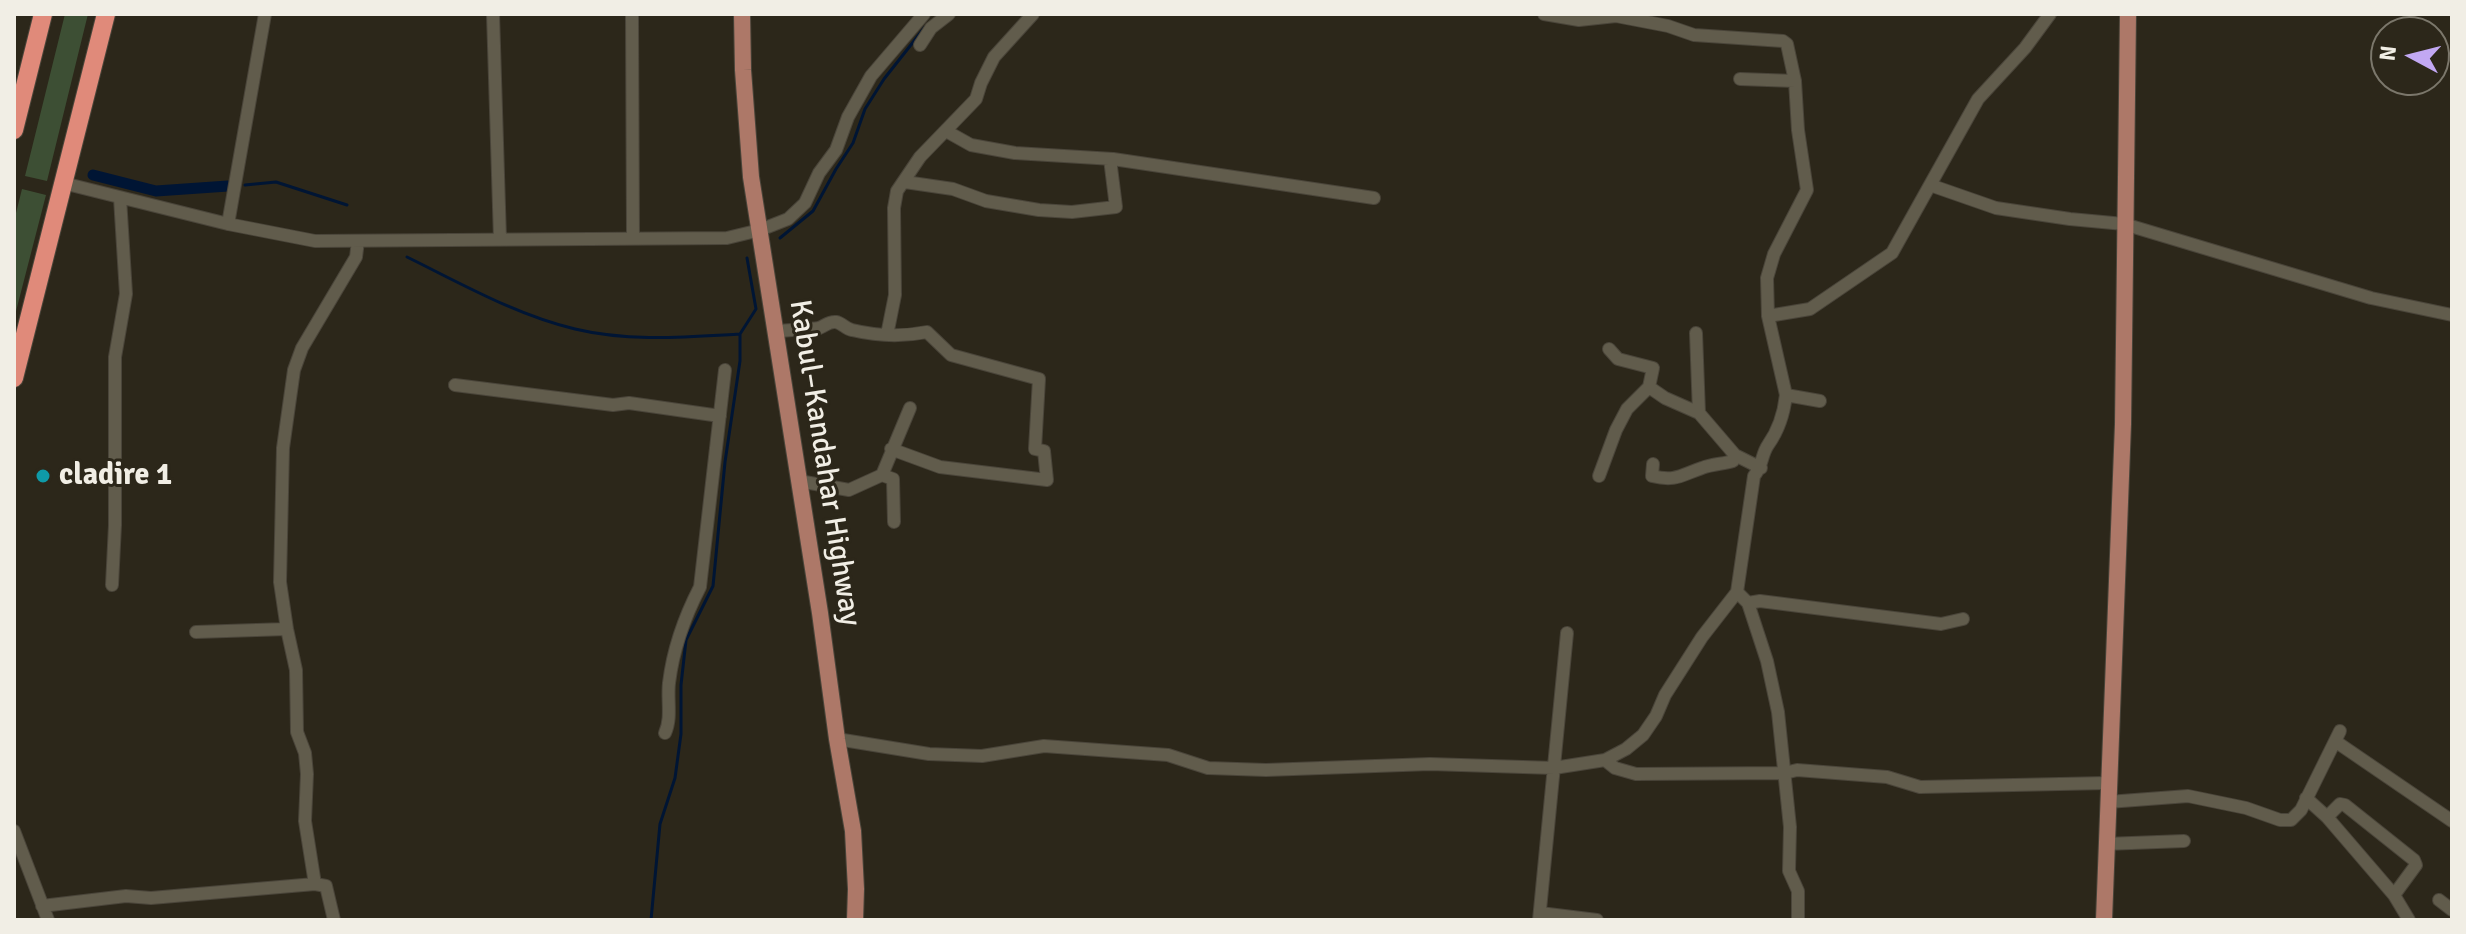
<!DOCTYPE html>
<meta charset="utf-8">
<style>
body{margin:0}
#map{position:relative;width:2466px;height:934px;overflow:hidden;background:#2c271a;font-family:Signika,sans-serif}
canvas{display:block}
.frame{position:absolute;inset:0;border:16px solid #f1eee5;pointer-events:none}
.north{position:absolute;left:2370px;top:16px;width:80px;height:80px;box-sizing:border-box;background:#2c271a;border:2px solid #7b776b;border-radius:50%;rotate:277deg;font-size:22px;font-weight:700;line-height:32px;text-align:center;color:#f1eee5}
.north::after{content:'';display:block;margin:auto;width:28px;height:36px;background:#c2a8f3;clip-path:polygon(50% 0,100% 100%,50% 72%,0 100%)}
</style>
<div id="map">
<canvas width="2466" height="934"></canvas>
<div class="frame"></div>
<div class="north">N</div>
</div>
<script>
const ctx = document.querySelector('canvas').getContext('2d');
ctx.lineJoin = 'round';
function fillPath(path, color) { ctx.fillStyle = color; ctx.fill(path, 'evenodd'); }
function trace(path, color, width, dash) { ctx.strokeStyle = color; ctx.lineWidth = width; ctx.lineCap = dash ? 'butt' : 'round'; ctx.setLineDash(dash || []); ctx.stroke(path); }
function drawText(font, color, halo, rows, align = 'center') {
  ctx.font = font + ' Signika,sans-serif'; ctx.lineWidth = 6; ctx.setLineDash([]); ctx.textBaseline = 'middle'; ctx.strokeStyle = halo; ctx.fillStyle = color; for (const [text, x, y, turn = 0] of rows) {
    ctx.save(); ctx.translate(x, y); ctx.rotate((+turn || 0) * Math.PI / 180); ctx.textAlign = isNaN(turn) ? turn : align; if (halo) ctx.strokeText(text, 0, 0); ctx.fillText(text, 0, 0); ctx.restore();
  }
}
const green = new Path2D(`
 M65,14H88L47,181L25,176Z
 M22,189L46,195L14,319V221Z`);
const stream = new Path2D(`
 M245,185L276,182L347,205
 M780,238L813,211L836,169L853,143L865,109L884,79L925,27
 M407,257C462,284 516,315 575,329C629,342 685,337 740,334
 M651,920L660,824L675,778L681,734V685L686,640L713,586L725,462L740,361V334L756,309L747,258`);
const canal = new Path2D(`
 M93,175L156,191L228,186`);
const minor = new Path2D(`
 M493,14L500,239
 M632,14L633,237
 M920,45L931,28L949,14
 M1740,79L1795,81
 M946,131L971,145L1015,153L1113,159L1374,198
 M905,182L953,189L986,201L1039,210L1072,212L1116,207L1110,159
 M63,183L228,224L315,241L727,238L760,230L788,219L805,203L819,173L836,150L848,117L871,76L924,14
 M1930,185L1996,208L2070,219L2124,224L2371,298L2452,315
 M228,224L265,14
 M1768,316L1810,309L1892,253L1978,99L2025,48L2050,14
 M775,332C789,329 805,330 819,328C825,326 829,321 836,322C842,323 846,329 852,330C877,336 902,337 927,332L951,355L1039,379L1035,449L1044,451L1047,480L940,467L891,449
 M1696,333L1699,413
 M887,335L895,295L894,208L897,191L920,157L976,99L981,83L994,57L1033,14
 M455,385L613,405L629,403L720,416
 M1649,387L1665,398L1699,413L1735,455L1761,468
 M1786,395L1820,401
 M1653,464L1652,476C1676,482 1681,475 1702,468C1712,464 1723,464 1733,461L1735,455
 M882,475L893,479L894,522
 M1599,476L1616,430L1627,409L1649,387L1653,368L1618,359L1609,349
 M799,481L849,490L882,475L910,408
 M112,585L115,525V357L126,294L120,198
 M1737,592L1748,603L1767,661L1778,712L1790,827L1789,871L1798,891V920
 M1748,603L1760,601L1941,624L1963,619
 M196,632L287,629
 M665,733C672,718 667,700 669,683C673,650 685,616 700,587L725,370
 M837,739L929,754L982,756L1044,746L1168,755L1208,768L1266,770L1430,764L1554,768L1605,760L1626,749L1643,735L1656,716L1665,695L1702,637L1737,592L1754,476C1763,466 1761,455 1768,445C1778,431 1784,413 1786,395L1768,316L1767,278L1774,254L1807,190L1798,130L1795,81L1787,44L1783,41L1694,35L1668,26L1616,16L1579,20L1544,14
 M2335,741L2452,821
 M1605,760L1615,768L1636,774L1785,773L1797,770L1887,777L1920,787L2107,783
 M2306,798L2327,817L2394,895L2409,920
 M2108,802L2188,796L2246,808L2280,820H2291L2301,810L2340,731
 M2327,817L2340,804L2345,805L2414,860L2416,865L2394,895
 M14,831L48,920
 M2105,844L2184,841
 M315,884L305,821L307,774L305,753L297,732L296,670L287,629L280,582L283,448L294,370L302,348L356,257L358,241
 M2439,900L2452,910
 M42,906L126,896L151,898L315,884L326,886L334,920
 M1540,913L1597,920
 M1539,920L1567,633`);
const major = new Path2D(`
 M742,14L743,70L751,177L820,613L837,739L853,831L856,889L855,920
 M2104,920L2123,424L2128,14`);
const highway = new Path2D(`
 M14,130L43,14
 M14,378L106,14`);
const markers = [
 [43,476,8,"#0f9aa8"]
];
const streetNames = [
 ["Kabul–Kandahar Highway",824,463,81]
];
const poiNames = [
 ["cladire 1",59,476]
];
fillPath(green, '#3d4f34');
trace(stream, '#001534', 3);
trace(canal, '#001534', 11);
trace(minor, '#4a453a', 14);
trace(major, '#4a453a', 18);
trace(highway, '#4a453a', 20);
trace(minor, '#615c4c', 12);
trace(major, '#ad7868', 16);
trace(highway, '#e08a7a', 18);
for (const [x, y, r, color] of markers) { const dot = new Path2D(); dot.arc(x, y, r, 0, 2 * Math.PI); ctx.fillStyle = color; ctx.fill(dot); trace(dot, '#2c271a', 3); }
drawText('30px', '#f1eee5', '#2c271a', streetNames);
drawText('bold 30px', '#f1eee5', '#2c271a', poiNames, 'left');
</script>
